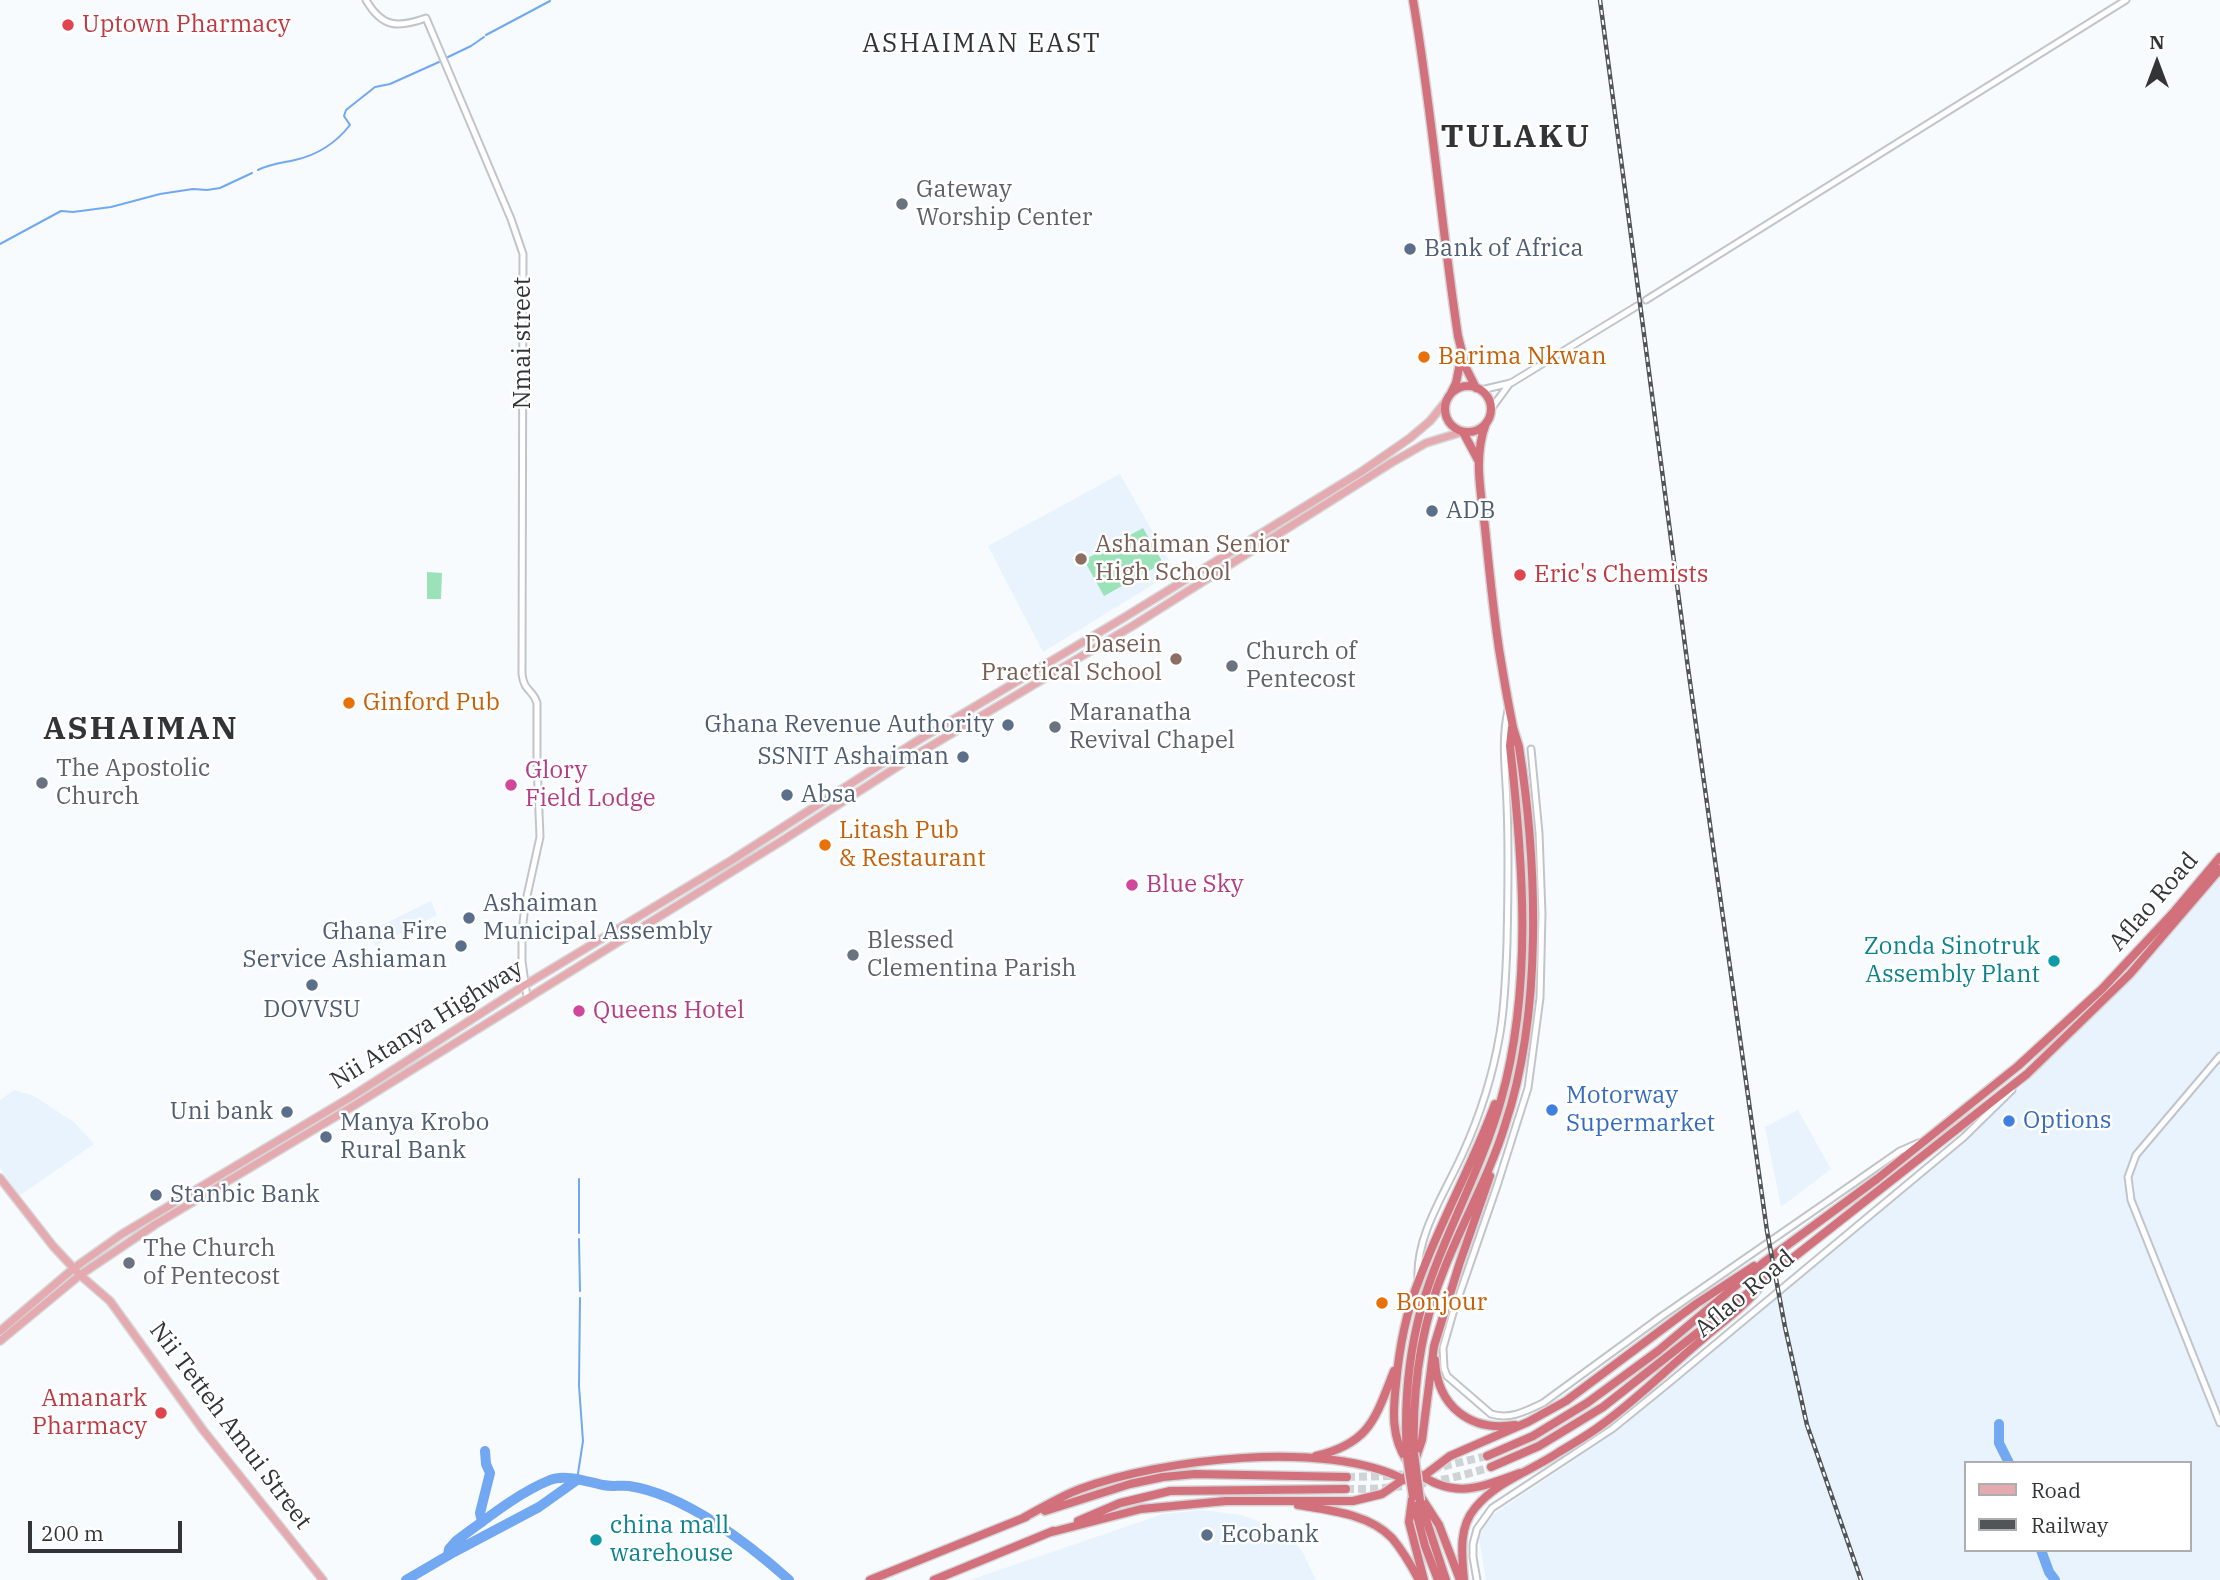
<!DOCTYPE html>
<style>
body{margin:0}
#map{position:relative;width:2220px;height:1580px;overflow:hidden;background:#f7fbfe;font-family:"IBM Plex Serif",serif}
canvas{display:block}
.legend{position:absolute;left:1964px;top:1461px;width:228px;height:91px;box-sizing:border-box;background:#fff;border:2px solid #adaeaf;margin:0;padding:9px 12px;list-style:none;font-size:21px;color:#323436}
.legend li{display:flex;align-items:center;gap:14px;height:35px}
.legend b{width:35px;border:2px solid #adaeaf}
.north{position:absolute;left:2122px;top:28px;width:70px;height:70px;-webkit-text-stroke:5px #fff;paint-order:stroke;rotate:0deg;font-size:19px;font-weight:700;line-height:28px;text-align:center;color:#323436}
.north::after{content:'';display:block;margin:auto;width:24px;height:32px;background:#323436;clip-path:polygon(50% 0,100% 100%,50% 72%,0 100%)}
.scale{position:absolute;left:28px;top:1521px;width:154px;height:32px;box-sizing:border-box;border:4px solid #323436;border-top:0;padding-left:9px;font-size:21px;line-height:24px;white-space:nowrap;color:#323436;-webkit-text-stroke:5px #fff;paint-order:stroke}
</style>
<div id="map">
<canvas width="2220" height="1580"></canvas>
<ul class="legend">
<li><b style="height:9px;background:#e4aab0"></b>Road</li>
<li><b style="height:9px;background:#525557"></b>Railway</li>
</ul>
<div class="north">N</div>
<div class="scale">200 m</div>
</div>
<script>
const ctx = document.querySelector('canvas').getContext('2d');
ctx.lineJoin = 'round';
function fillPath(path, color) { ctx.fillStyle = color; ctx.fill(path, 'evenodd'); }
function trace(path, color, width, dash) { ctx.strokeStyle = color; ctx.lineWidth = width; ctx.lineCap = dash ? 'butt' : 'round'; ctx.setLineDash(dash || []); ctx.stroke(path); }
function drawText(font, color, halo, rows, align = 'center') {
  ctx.font = font + ' "IBM Plex Serif",serif'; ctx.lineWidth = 5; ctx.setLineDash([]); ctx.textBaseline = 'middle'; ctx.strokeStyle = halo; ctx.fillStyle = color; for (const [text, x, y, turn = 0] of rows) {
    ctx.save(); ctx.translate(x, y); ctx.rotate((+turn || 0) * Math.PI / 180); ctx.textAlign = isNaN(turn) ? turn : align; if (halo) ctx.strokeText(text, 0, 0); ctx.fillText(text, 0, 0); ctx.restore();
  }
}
const built = new Path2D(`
 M1120,474L1175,571L1043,652L988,546Z
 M2220,877V1580H1486L1479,1538L1488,1518L1610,1436L1642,1410L1955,1147L2000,1107L2094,1015L2138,971ZM1966,1463H2190V1550H1966Z
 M431,901L437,915L375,946L368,932Z
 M14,1090L34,1096L75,1123L94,1144L19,1196L0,1168V1100Z
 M1798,1110L1831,1169L1781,1207L1765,1127Z
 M1202,1510L1242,1515L1273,1527L1292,1538L1303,1553L1316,1580H970L1163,1514Z`);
const green = new Path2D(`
 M1143,528L1163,563L1104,596L1084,560Z
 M427,572L442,573L441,599H427Z`);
const stream = new Path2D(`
 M486,35L550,1
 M446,58L471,46L484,37
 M258,170C270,164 282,163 295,160C317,155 336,143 350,125L344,116L346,110L375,87L390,84L439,62
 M0,244L61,211L73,212L111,207L160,194L193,189L207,190L220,188L252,173
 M579,1179V1233
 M579,1239L580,1291
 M577,1480L583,1441L579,1386L580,1298`);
const river = new Path2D(`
 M1999,1424V1443L2009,1463
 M482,1522L480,1513L490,1473L486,1464L485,1451
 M2041,1550L2049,1572L2055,1580
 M448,1555L449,1549L456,1541C485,1520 516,1494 550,1480C565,1474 588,1482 603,1485C612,1487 620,1485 629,1486C684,1494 749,1544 789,1580
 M406,1580L454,1552L539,1507L577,1480`);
const highwayTunnel = new Path2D(`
 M1432,1469L1487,1456
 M1347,1477L1389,1476L1412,1473
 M1346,1489C1396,1490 1443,1482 1491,1467`);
const minor = new Path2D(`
 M366,0C382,28 398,28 426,18L511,219L523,254L522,674C524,692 533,689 537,703V763L540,837L525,905L522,932V961L527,997
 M1646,300L2126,0
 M1481,390L1511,383L1637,306
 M1491,409L1510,383
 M1531,749L1539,833L1542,914L1540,998L1528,1088L1497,1186L1453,1313L1443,1348L1444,1368L1447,1376L1491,1414C1510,1420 1526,1411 1543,1403L1662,1316L1831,1199L1900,1151L1918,1143
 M2220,1056L2136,1155L2128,1177L2131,1200L2220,1423
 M1418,1278C1416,1235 1445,1193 1462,1155C1480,1116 1493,1075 1500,1033C1505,1004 1506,973 1507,943C1508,897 1509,851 1507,805C1506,772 1501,742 1508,710
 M1477,1580L1473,1557V1544L1477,1529L1492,1508L1612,1429L1665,1386L1964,1137L2012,1090`);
const major = new Path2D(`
 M0,1178L53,1246L80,1275L110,1301L203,1430L323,1580
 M0,1331L74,1268L122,1234L351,1097L525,985L732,860L917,741L1120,620L1361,472L1410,438L1430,421L1447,400
 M0,1341L80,1275L156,1224L355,1105L783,840L914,756L1134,625L1391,463L1426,443L1462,432`);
const highway = new Path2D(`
 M1413,0C1432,110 1441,224 1458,336L1466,368L1476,388
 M1445 409a23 23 0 1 1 46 0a23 23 0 1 1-46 0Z
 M1451,393L1456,383L1461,358
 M1463,432L1478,460
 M1435,1360C1437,1406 1470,1432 1515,1425
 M1414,1453C1412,1388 1420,1327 1445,1267C1464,1219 1490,1174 1505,1125C1525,1065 1532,1001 1533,937C1534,874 1529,810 1519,747C1517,739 1513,730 1512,722C1507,698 1503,673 1499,649C1493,609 1489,568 1485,528C1481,492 1473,457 1486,423
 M1316,1456C1370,1443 1375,1419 1394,1371
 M1487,1456L1533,1436L1587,1403L1658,1351L1763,1263L1877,1179L2018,1066L2102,989L2173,913L2220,857
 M1407,1457C1404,1407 1408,1357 1421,1309C1442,1237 1481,1172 1501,1100C1533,987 1523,861 1510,746L1512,728
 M1407,1461C1391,1437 1393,1411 1396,1384C1399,1349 1406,1313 1419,1280C1441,1220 1473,1164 1495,1104
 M1491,1467L1539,1446L1603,1407L2027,1074L2130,974L2220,869
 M1415,1471C1453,1500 1479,1488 1520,1473
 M1421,1478L1450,1456L1528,1422L1566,1401L1696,1304L1754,1266
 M1417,1491L1439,1525L1460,1580
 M1413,1492L1409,1522L1424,1580
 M1413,1500L1425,1546L1438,1580
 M1420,1501L1446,1580
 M1298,1505C1329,1510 1369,1514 1392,1538C1403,1551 1411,1565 1419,1580
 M1045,1511L1130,1484L1163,1477L1195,1474L1347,1477
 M1023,1518C1042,1508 1061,1496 1080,1489C1161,1459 1327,1439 1405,1480
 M1078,1521L1120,1503L1170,1491L1346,1489
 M1048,1533L1141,1509L1226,1501H1353L1382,1494L1404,1479L1412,1469L1422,1440L1434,1346L1459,1265L1490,1176
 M870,1580L1026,1517
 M934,1580L1053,1531
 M1464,1580C1462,1556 1458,1528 1475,1508C1497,1481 1531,1471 1559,1452C1574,1443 1590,1434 1604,1423C1637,1399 1667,1369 1698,1343C1719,1324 1744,1308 1761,1285`);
const rail = new Path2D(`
 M1600,0L1688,668L1767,1231L1785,1327L1807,1425L1861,1580`);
const highwayBridge = new Path2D(`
 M1414,1453L1420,1501
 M1407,1457L1413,1497`);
const markers = [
 [68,25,7,"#e0444e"],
 [902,204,7,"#6b7280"],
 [1410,249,7,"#5c6f8a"],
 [1424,357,7,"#e8710a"],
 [1432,511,7,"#5c6f8a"],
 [1081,559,7,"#8d6e63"],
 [1520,575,7,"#e0444e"],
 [1176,659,7,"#8d6e63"],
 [1232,666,7,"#6b7280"],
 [349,703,7,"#e8710a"],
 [1008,725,7,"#5c6f8a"],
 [1055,727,7,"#6b7280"],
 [963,757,7,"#5c6f8a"],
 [42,783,7,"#6b7280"],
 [511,785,7,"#d1479c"],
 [787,795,7,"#5c6f8a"],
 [825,845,7,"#e8710a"],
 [1132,885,7,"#d1479c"],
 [469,918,7,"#5c6f8a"],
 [461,946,7,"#5c6f8a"],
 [853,955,7,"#6b7280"],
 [2054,961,7,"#0f9aa8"],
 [312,985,7,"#5c6f8a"],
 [579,1011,7,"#d1479c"],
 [1552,1110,7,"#3f7fe0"],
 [287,1112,7,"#5c6f8a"],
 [2009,1121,7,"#3f7fe0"],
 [326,1137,7,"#5c6f8a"],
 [156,1195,7,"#5c6f8a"],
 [129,1263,7,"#6b7280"],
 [1382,1303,7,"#e8710a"],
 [161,1413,7,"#e0444e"],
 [1207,1535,7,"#5c6f8a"],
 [596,1540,7,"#0f9aa8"]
];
const healthNames = [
 ["Uptown Pharmacy",82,25],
 ["Eric's Chemists",1534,575],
 ["Amanark",147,1399,"right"],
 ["Pharmacy",147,1427,"right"]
];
const worshipNames = [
 ["Gateway",916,190],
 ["Worship Center",916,218],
 ["Church of",1246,652],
 ["Pentecost",1246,680],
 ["Maranatha",1069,713],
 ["Revival Chapel",1069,741],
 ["The Apostolic",56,769],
 ["Church",56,797],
 ["Blessed",867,941],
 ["Clementina Parish",867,969],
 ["The Church",143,1249],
 ["of Pentecost",143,1277]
];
const serviceNames = [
 ["Bank of Africa",1424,249],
 ["ADB",1446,511],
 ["Ghana Revenue Authority",994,725,"right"],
 ["SSNIT Ashaiman",949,757,"right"],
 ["Absa",801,795],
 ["Ashaiman",483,904],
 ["Municipal Assembly",483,932],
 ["Ghana Fire",447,932,"right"],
 ["Service Ashiaman",447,960,"right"],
 ["DOVVSU",312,1010,"center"],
 ["Uni bank",273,1112,"right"],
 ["Manya Krobo",340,1123],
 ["Rural Bank",340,1151],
 ["Stanbic Bank",170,1195],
 ["Ecobank",1221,1535]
];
const streetNames = [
 ["Nmai street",523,343,-90],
 ["Aflao Road",2154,902,-49],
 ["Nii Atanya Highway",427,1025,-32],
 ["Aflao Road",1745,1294,-40],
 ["Nii Tetteh Amui Street",230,1426,53]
];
const foodNames = [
 ["Barima Nkwan",1438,357],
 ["Ginford Pub",363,703],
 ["Litash Pub",839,831],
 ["& Restaurant",839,859],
 ["Bonjour",1396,1303]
];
const educationNames = [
 ["Ashaiman Senior",1095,545],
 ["High School",1095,573],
 ["Dasein",1162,645,"right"],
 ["Practical School",1162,673,"right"]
];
const hotelNames = [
 ["Glory",525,771],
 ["Field Lodge",525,799],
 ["Blue Sky",1146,885],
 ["Queens Hotel",593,1011]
];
const cultureNames = [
 ["Zonda Sinotruk",2040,947],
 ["Assembly Plant",2040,975],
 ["china mall",610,1526,"left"],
 ["warehouse",610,1554,"left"]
];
const shopNames = [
 ["Motorway",1566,1096],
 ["Supermarket",1566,1124],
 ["Options",2023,1121]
];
const neighbourhoodNames = [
 ["ASHAIMAN EAST",982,44]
];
const districtNames = [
 ["TULAKU",1516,138],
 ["ASHAIMAN",141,730]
];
fillPath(built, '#e8f3fe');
fillPath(green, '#9be2b9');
trace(stream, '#71a8f1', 2);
trace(river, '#71a8f1', 10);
trace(highwayTunnel, '#d0d3d6', 8, [8, 4]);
trace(minor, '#c1c5cb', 9);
trace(major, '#d6d6d7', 10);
trace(highway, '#d6d6d7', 11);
trace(minor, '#fff', 5);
trace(major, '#e4aab0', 7);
trace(highway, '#d2717c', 8);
trace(rail, '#525557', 4.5);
trace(rail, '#fff', 2, [5]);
trace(highwayBridge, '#d6d6d7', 11, []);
trace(highwayBridge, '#d2717c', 8);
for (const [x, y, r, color] of markers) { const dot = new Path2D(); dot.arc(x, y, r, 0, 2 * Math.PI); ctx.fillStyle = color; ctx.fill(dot); trace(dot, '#fff', 2.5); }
drawText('24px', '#be3a42', '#fff', healthNames, 'left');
drawText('24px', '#5b616d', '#fff', worshipNames, 'left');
drawText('24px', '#4e5e75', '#fff', serviceNames, 'left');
drawText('24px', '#323436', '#fff', streetNames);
drawText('24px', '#c56008', '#fff', foodNames, 'left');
drawText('24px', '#785e54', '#fff', educationNames, 'left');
drawText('24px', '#b23c85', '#fff', hotelNames, 'left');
drawText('24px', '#0d838f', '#fff', cultureNames, 'right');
drawText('24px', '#366cbe', '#fff', shopNames, 'left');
ctx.letterSpacing = '2px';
drawText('26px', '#323436', '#fff', neighbourhoodNames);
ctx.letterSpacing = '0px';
ctx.letterSpacing = '2px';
drawText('bold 32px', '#323436', '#fff', districtNames);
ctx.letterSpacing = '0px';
</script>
